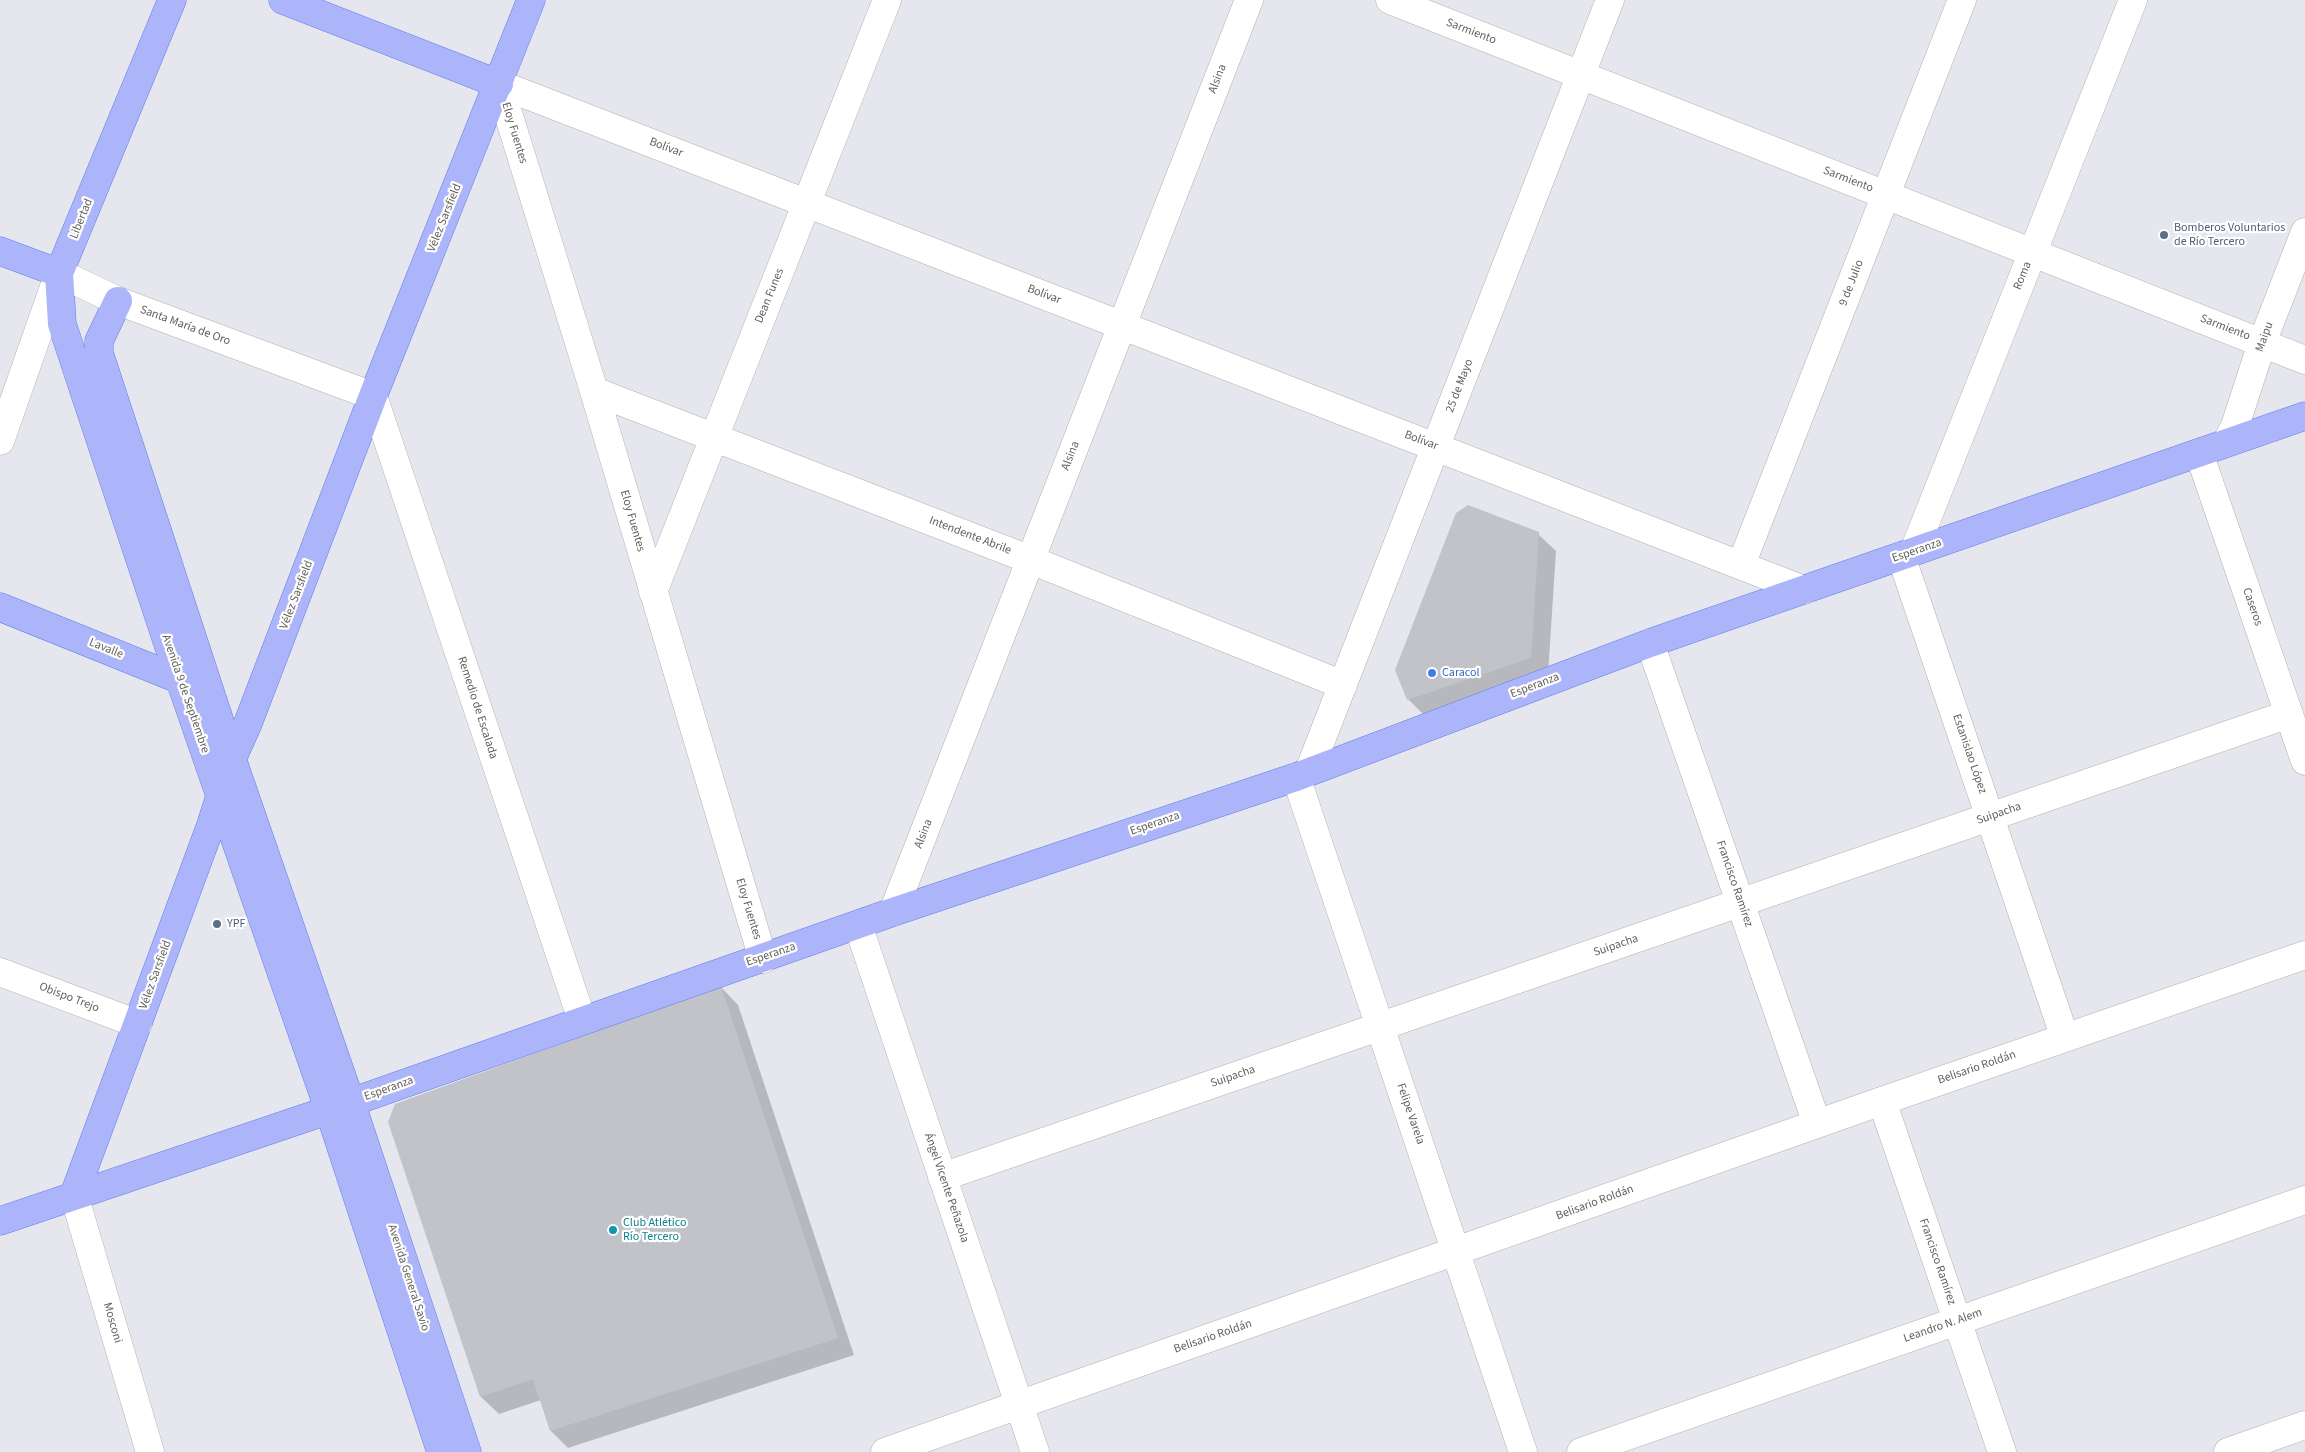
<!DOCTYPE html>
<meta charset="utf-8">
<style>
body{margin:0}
canvas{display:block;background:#e5e6ee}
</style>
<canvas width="2305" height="1452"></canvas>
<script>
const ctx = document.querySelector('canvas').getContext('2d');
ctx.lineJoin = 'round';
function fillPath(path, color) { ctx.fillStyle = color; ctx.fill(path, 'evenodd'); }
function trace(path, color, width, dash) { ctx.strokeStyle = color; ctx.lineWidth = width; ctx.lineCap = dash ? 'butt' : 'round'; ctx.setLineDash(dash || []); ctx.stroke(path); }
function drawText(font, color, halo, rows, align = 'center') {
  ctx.font = font + ' "Source Sans 3",sans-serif'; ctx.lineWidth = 4.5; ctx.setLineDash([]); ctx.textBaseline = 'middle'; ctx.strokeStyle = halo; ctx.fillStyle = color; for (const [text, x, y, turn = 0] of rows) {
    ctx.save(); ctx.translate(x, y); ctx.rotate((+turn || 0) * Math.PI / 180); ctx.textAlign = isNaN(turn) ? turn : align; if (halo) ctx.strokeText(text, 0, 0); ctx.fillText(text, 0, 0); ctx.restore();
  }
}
const shadow = new Path2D(`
 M1538,534L1556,551L1548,675L1425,716L1408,699Z
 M721,987L738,1005L854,1355L568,1448L551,1431L541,1400L499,1414L481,1397L389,1122Z`);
const building = new Path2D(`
 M1468,505L1539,532L1531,658L1407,700L1395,670L1456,513Z
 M721,986L838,1338L550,1431L533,1379L480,1397L388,1122L395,1104Z`);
const minor = new Path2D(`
 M1390,0L2305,360
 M499,84L1804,590
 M499,84L594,391L763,959
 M594,391L1031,560L1343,685
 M0,441L59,273L118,301L373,396L582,1020
 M2226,443L2235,426L2262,343L2305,232
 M2199,453L2305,761
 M1914,551L2133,0
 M1901,556L2065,1038
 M1741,565L1962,0
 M653,592L887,0
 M1650,643L1817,1124
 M1309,771L1610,0
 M1296,777L1523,1452
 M893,912L1249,0
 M858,925L1035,1452
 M0,972L138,1024
 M1882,1101L2002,1452
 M942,1177L2289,714
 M74,1195L150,1452
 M885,1452L1882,1101L2305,955
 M1581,1452L2305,1200
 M2228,1452L2305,1425`);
const major = new Path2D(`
 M172,0L59,273L62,324L180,680L329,1110L441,1452
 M283,0L499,84
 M0,251L59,273
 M118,301L99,341V353L232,759L351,1103L467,1452
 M0,607L191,684
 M74,1195L211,825L232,759L248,723L373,396L531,0
 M0,1221L329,1110L893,912L1296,777L1650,643L2305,416`);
const markers = [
 [2164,235,5,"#5c6f8a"],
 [1432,673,5,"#3f7fe0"],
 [217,924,5,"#5c6f8a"],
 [613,1230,5,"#0f9aa8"]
];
const streetNames = [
 ["Sarmiento",1471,32,21],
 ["Alsina",1218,79,-69],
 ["Eloy Fuentes",514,133,73],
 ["Bolívar",666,148,21],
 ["Sarmiento",1848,180,21],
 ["Vélez Sarsfield",445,218,-68],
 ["Libertad",82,219,-68],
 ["Roma",2023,276,-68],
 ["9 de Julio",1852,283,-69],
 ["Bolívar",1044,295,21],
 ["Dean Funes",770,296,-68],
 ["Santa María de Oro",185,326,20],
 ["Sarmiento",2225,328,21],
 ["Maipu",2265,337,-70],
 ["25 de Mayo",1460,386,-69],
 ["Bolívar",1421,441,21],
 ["Alsina",1071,456,-69],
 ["Eloy Fuentes",632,521,74],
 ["Intendente Abrile",970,536,21],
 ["Esperanza",1917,551,-19],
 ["Vélez Sarsfield",297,595,-69],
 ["Caseros",2252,607,71],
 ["Lavalle",106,649,22],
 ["Esperanza",1535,686,-21],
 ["Avenida 9 de Septiembre",185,694,71],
 ["Remedio de Escalada",477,708,72],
 ["Estanislao López",1969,754,71],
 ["Suipacha",1999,814,-19],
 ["Esperanza",1155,824,-19],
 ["Alsina",924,834,-69],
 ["Francisco Ramírez",1734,884,71],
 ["Eloy Fuentes",748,909,73],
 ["Suipacha",1616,946,-19],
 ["Esperanza",771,955,-19],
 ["Vélez Sarsfield",156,975,-70],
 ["Obispo Trejo",69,998,21],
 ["Belisario Roldán",1977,1068,-19],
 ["Suipacha",1233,1077,-19],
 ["Esperanza",389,1089,-20],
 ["Felipe Varela",1410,1114,71],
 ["Ángel Vicente Peñazola",946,1188,71],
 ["Belisario Roldán",1595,1203,-20],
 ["Francisco Ramírez",1937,1262,71],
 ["Avenida General Savio",408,1278,72],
 ["Mosconi",112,1323,74],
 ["Leandro N. Alem",1943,1326,-19],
 ["Belisario Roldán",1213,1337,-19]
];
const serviceNames = [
 ["Bomberos Voluntarios",2174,228],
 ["de Río Tercero",2174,242],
 ["YPF",227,924]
];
const shopNames = [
 ["Caracol",1442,673]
];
const cultureNames = [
 ["Club Atlético",623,1223],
 ["Río Tercero",623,1237]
];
fillPath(shadow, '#0003');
fillPath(building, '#c1c3c9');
trace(minor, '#b4b2ad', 29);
trace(major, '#627fe9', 29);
trace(minor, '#fff', 28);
trace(major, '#adb5fa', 28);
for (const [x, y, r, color] of markers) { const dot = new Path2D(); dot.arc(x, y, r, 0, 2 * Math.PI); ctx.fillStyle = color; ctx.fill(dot); trace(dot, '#fff', 2); }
drawText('12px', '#64615c', '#fff', streetNames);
drawText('12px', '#4e5e75', '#fff', serviceNames, 'left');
drawText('12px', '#366cbe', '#fff', shopNames, 'left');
drawText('12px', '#0d838f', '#fff', cultureNames, 'left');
</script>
